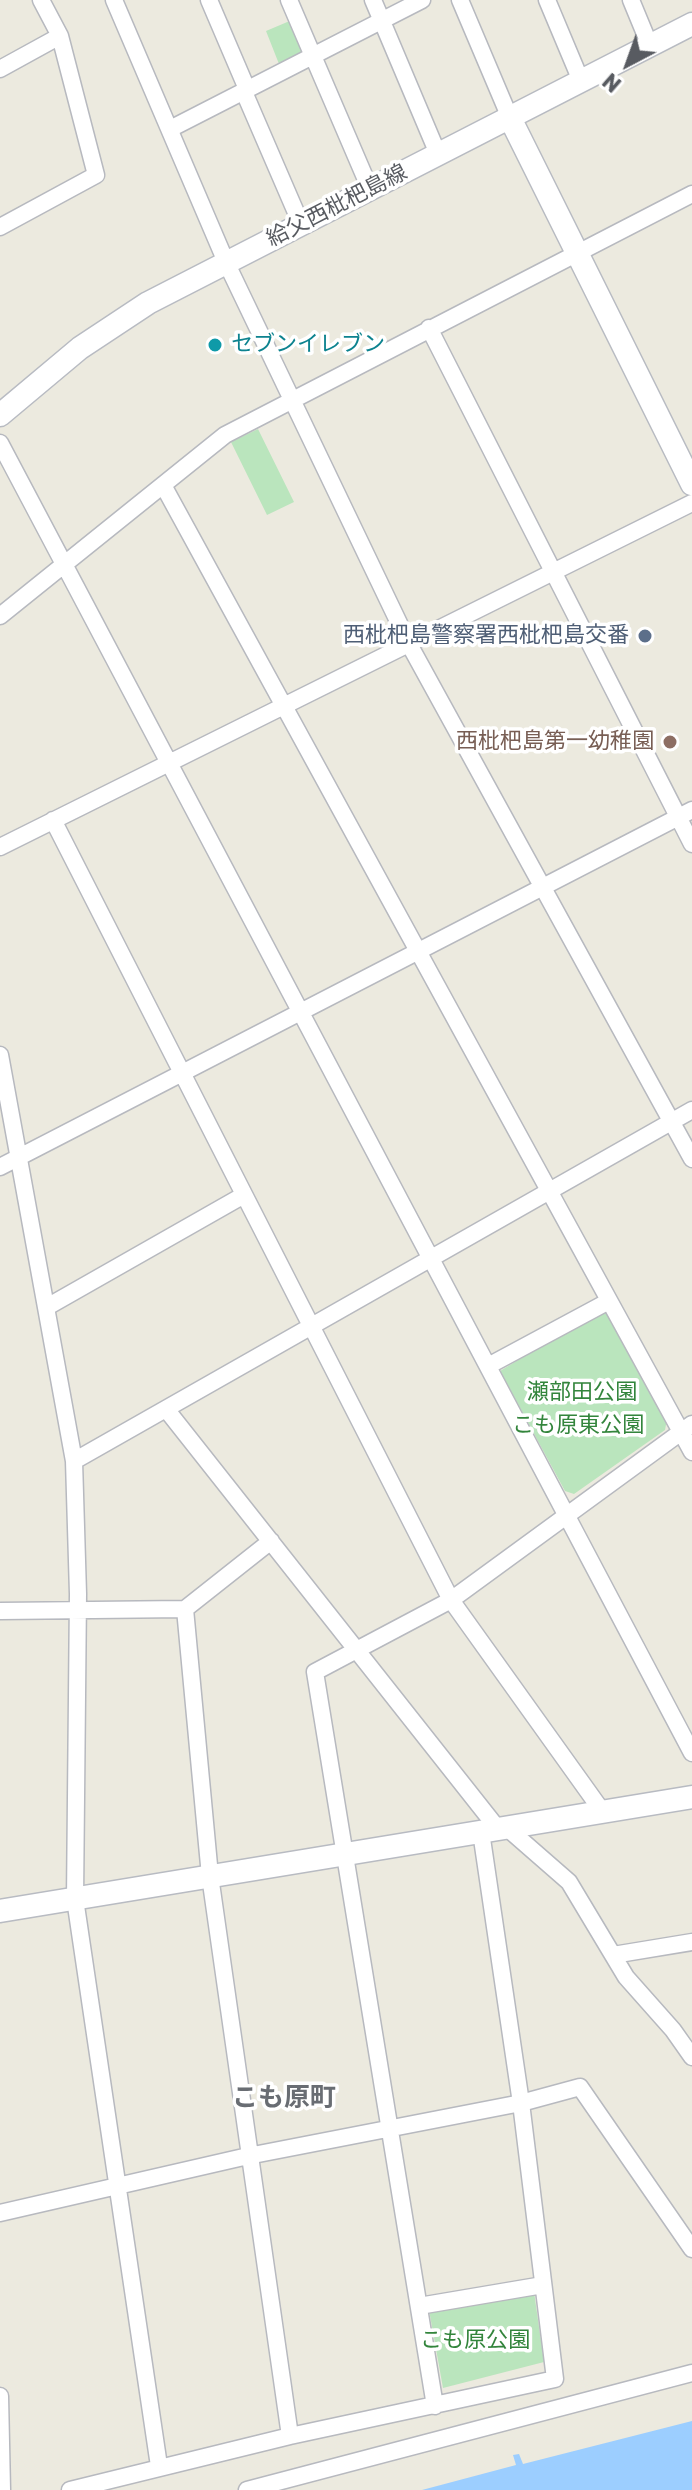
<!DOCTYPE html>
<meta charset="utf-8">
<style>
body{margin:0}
#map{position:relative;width:692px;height:2490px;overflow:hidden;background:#eceadf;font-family:Rubik,sans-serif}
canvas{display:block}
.north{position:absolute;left:588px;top:24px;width:80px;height:80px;-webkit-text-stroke:6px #fff;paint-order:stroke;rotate:221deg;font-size:22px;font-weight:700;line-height:32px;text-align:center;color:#585b61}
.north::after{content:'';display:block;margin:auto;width:28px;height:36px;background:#585b61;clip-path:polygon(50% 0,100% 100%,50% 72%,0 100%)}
</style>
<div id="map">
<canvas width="692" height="2490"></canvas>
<div class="north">N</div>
</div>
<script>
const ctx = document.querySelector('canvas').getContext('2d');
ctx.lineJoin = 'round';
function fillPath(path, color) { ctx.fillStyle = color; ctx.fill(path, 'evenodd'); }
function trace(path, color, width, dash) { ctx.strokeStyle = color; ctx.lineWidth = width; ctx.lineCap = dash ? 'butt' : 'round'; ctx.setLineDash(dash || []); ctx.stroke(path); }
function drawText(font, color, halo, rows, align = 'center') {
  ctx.font = font + ' Rubik,"Noto Sans JP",sans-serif'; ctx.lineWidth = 7; ctx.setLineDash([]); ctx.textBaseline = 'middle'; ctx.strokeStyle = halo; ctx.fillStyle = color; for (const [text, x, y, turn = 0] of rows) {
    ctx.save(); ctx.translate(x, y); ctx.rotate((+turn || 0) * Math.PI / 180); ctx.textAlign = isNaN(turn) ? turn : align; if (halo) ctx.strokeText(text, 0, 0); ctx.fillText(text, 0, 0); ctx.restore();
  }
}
const green = new Path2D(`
 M292,20L303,45L301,53L279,64L266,31Z
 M258,429L294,502L267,515L231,442Z
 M599,1311L609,1313L667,1419L665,1430L574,1494L565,1491L500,1371Z
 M534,2292L544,2362L443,2388L429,2310Z`);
const water = new Path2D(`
 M692,2421V2490H422L516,2465L513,2455L519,2454L523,2464Z`);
const street = new Path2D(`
 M114,0L226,262L409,644L692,1159
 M209,0L247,89
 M289,0L370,189
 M373,0L438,154
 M460,0L510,118
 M547,0L581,81
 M631,0L650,46
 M0,69L60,36L41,0
 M244,92L301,224
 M170,129L422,0
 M0,227L96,175L60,36
 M429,328L692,844
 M0,443L692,1753
 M163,485L692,1452
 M0,616L225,435L692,194
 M53,820L451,1600L602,1811
 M0,847L692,503
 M0,1055L74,1461L78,1594L75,1899L159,2466
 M0,1167L692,810
 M47,1307L244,1195
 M488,1366L609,1301
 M166,1409L498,1829
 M74,1461L692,1110
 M185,1609L210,1876L290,2436
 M0,1611L185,1609L271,1541
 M506,1827L569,1882L626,1977L673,2030L692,2057
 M613,1955L692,1942
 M0,2213L248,2156L521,2103L580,2087L692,2249
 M419,2306L543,2285
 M0,2396L2,2490
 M435,2406L315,1672L451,1600L692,1424
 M70,2490L290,2436L555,2379L521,2103L481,1832
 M247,2490L692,2373`);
const secondary = new Path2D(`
 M510,118L692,484
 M0,415L80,348L148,303L692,24
 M0,1911L692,1797`);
const markers = [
 [215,345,8,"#0f9aa8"],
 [645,636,8,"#5c6f8a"],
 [670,742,8,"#8d6e63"]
];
const streetNames = [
 ["給父西枇杷島線",337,206,-27]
];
const cultureNames = [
 ["セブンイレブン",231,345]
];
const serviceNames = [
 ["西枇杷島警察署西枇杷島交番",629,636]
];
const educationNames = [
 ["西枇杷島第一幼稚園",654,742]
];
const parkNames = [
 ["瀬部田公園",582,1393],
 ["こも原東公園",578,1426],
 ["こも原公園",475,2341]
];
const quarterNames = [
 ["こも原町",284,2098]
];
fillPath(green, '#bae5bd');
fillPath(water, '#9cceff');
trace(street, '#b7b9bf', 19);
trace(secondary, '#b8bbc2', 25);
trace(street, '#fff', 16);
trace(secondary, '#fff', 22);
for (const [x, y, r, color] of markers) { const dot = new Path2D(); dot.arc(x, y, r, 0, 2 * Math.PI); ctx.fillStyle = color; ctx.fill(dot); trace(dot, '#fff', 3); }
drawText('22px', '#585b61', '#fff', streetNames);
drawText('22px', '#0d838f', '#fff', cultureNames, 'left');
drawText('22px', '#4e5e75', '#fff', serviceNames, 'right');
drawText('22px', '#785e54', '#fff', educationNames, 'right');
drawText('22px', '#33853c', '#fff', parkNames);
drawText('bold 26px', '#696d73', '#fff', quarterNames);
</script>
